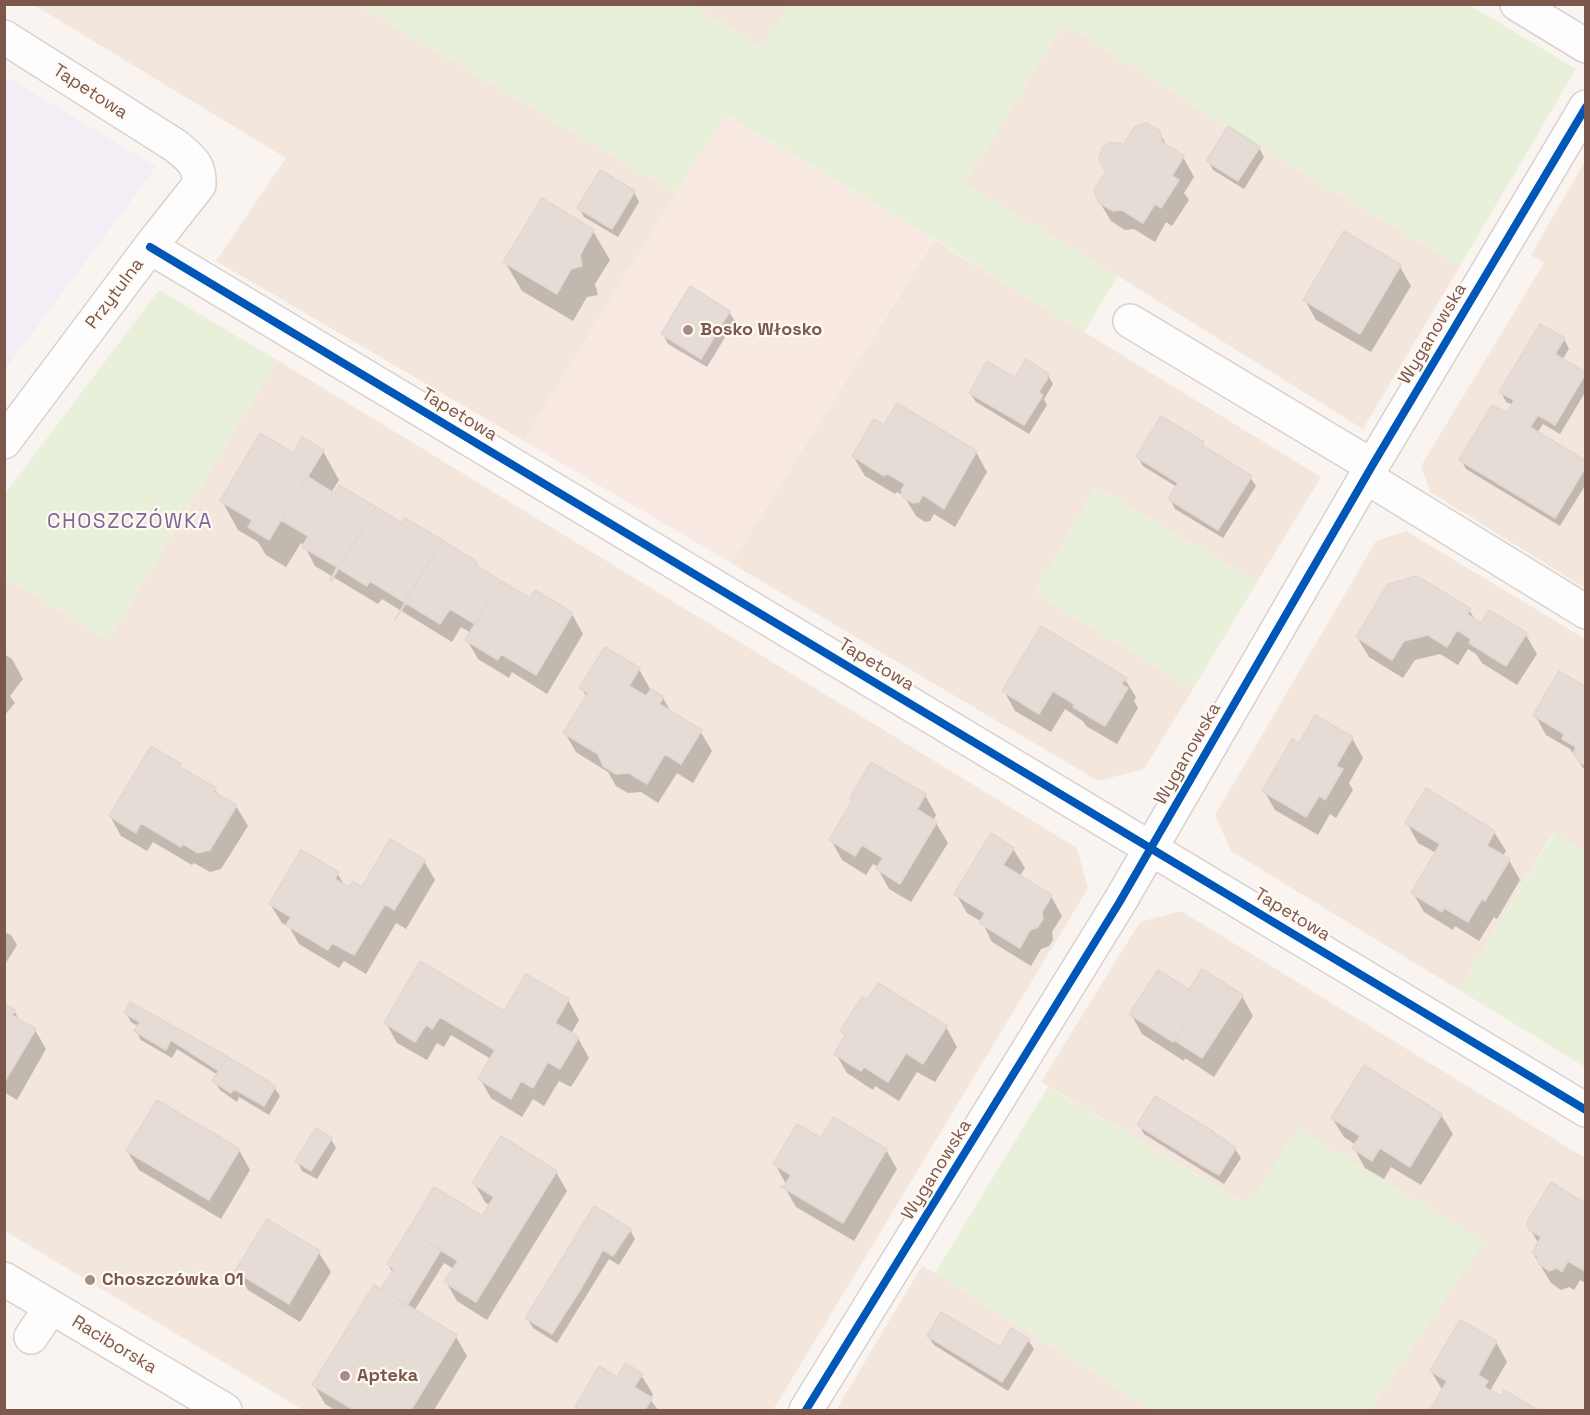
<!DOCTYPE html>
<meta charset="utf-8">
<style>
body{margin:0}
#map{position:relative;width:1590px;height:1415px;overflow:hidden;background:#f9f4ef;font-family:"Space Grotesk",sans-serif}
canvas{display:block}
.frame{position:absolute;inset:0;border:6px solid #7b574c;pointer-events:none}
</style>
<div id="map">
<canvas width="1590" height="1415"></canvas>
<div class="frame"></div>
</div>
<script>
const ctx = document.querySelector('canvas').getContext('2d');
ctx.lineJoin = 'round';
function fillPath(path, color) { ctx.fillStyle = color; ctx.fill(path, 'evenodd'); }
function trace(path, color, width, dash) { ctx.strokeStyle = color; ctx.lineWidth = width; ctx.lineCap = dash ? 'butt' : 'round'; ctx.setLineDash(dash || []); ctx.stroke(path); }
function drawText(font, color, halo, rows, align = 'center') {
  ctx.font = font + ' "Space Grotesk",sans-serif'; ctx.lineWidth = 4.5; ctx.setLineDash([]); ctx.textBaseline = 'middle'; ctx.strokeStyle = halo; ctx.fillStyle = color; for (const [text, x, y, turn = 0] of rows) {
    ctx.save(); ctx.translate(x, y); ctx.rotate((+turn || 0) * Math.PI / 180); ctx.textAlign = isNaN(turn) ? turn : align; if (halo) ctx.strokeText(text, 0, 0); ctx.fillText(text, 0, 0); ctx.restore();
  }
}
const residential = new Path2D(`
 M34,5H359L676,193L524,441L216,261L286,158Z
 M691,5H789L763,48Z
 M1064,23L1260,147L1460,266L1363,429L1118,276L964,185Z
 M1585,161V588L1430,492L1421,466L1544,263L1531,255Z
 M934,240L1321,477L1257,582L1096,487L1035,593L1193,689L1144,769L1098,781L731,563Z
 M277,360L1077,848L1088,888L773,1410H303L5,1231L4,576L108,640Z
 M1406,531L1585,639V852L1553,833L1459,990L1231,851L1215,815L1376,541Z
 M1181,911L1585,1158V1410H1369L1483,1242L1248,1205L1041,1082L1140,922Z
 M922,1266L935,1273L1153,1410H836Z`);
const commercial = new Path2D(`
 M724,115L934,239L731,563L524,441Z`);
const education = new Path2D(`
 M5,76L156,167L5,370Z`);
const green = new Path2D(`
 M359,5H691L763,48L789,5H1470L1576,69L1460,266L1260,147L1064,23L965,184L1118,276L1084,332L934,239L725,115L676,193Z
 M159,290L277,360L108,640L5,576V494Z
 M1096,487L1257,582L1193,689L1035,593Z
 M1554,833L1585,852V1067L1459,990Z
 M1048,1087L1248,1205L1298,1128L1484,1242L1369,1410H1153L935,1273Z`);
const shadow = new Path2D(`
 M1159,132L1168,148L1183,157L1194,177L1184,193L1189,200L1172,226L1166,222L1155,242L1134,229L1125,230L1111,221L1099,201L1125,145Z
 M1259,148L1264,157L1244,189L1213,170L1208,161Z
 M634,192L639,202L618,237L584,217L579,208Z
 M593,231L610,260L595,284L598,295L587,297L573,321L522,291L505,262Z
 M1400,267L1411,286L1371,352L1316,320L1305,300Z
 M729,312L735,321L707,367L668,344L663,334Z
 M1564,339L1569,349L1562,360L1585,374L1586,391L1560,434L1543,424L1537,433L1586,463V484L1560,526L1466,469L1461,460L1507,415L1513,405L1506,402L1501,392Z
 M1048,375L1053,384L1044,399L1047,405L1029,434L976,402L970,393L1015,380ZM1045,377H1049L1035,399L1032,397Z
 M884,427L976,452L987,472L955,527L934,514L930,521L925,522L916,516L904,496L897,492L895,494L865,476L853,456Z
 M1202,443L1206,449L1250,477L1256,486L1223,538L1175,509L1170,499L1177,487L1143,466L1138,457Z
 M323,451L339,480L331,493L403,526L406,520L476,563L480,569L531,600L572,614L583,634L547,694L512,672L509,678L478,659L467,640L471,633L461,627L452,642L382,599L378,604L315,566L304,545L301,543L286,567L266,555L258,542L238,530L222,501L293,455Z
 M1469,610L1476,621L1482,625L1526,635L1537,654L1517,685L1482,663L1476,654L1468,649L1458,665L1440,654L1415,660L1403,678L1369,657L1357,637Z
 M4,654L12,659L23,679L10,696L15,703L4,716Z
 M639,669L650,689L663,698L672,714L700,731L712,751L693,783L677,773L658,803L641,792L628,793L616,786L608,772L576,752L565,733L587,697L581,688Z
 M1124,678L1136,697L1134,701L1138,708L1117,744L1086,726L1083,721L1065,709L1051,732L1015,711L1004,691Z
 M1586,689V772L1570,749L1546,735L1535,715Z
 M1352,738L1363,758L1349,783L1353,790L1336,818L1330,814L1318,835L1275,810L1264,791L1299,745Z
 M872,764L925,795L936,815L933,821L936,823L948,843L911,902L889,889L878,869L879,867L873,864L866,875L842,860L831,840L854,801L852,798Z
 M180,765L183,771L215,789L219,796L236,806L248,826L221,869L210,872L194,863L192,865L153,842L147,851L121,836L110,816Z
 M1407,823L1494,832L1506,851L1502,857L1509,860L1520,880L1497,919L1494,917L1479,941L1455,926L1453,930L1424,912L1413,893L1436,853L1418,843Z
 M1013,849L1025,868L1019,877L1051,896L1062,916L1052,932L1053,940L1049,946L1041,949L1031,966L992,942L982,922L967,913L956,894Z
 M424,861L435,880L406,929L396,923L366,974L344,961L339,968L299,944L290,928L282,923L270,904L337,873L345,886L349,889H363Z
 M4,932L11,935L17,945L4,966Z
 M421,963L505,1013L568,1000L579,1020L571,1034L578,1038L589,1058L571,1087L559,1081L544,1106L533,1099L522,1117L491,1098L480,1079L491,1059L451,1035L444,1047L437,1043L427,1060L397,1043L386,1023Z
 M1190,992L1242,996L1253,1016L1214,1077L1185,1058L1184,1061L1142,1034L1131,1014Z
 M5,1006L14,1011L20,1021L35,1030L46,1049L17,1100L4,1092Z
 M126,1013L274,1087L280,1096L269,1115L239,1097L237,1102L220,1090L214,1081L218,1075L177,1049L172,1058L141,1040L136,1031L139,1027L131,1022Z
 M946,1027L957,1047L935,1082L917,1072L899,1101L875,1086L873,1090L847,1073L836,1054L846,1037L842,1031Z
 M1441,1115L1453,1134L1421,1185L1391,1167L1384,1179L1365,1168L1354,1148L1356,1145L1344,1137L1332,1118Z
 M1139,1125L1235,1149L1241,1158L1224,1184L1144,1134Z
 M331,1139L336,1148L317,1179L302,1171L297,1161Z
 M821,1140L886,1150L897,1169L854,1241L796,1207L785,1188L786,1184L775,1164Z
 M239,1150L250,1170L221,1219L139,1170L127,1151Z
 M556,1172L567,1191L487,1320L457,1301L446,1282L454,1269L444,1263L414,1311L456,1337L467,1356L434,1410H335L325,1404L314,1385L382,1291L393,1273L388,1264L483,1218L490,1206L485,1202L474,1183Z
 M1586,1205V1283L1580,1280L1574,1290L1569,1287L1561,1290L1551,1283L1533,1253L1539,1244L1530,1229Z
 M595,1208L630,1230L635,1239L619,1265L609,1259L557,1343L533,1328L527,1318Z
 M268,1221L319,1253L331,1272L300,1322L248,1290L237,1271Z
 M928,1336L1000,1349L1028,1340L1034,1349L1008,1391L934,1345Z
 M1496,1342L1507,1362L1491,1389L1494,1395L1501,1398L1505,1392L1535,1410H1432L1443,1391L1431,1371Z
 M641,1375L653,1394L650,1399L658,1410H578L576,1407L617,1379Z`);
const building = new Path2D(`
 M1147,123L1160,131L1162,142L1184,156L1172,176L1179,180L1161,208L1155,204L1143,223L1122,210L1113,211L1098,202L1094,190L1106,172L1099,160L1102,148L1110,142L1124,144L1135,126Z
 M1228,126L1260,147L1238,181L1206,161Z
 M600,170L635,191L612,229L577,208Z
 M542,198L594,230L580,255L582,266L571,269L557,294L503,262Z
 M1344,231L1401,265L1360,334L1303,300Z
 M690,286L730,311L701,359L661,334Z
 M1540,324L1565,338L1555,354L1586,373L1555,425L1538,415L1530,427L1586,461V467L1555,518L1459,460L1492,405L1507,413L1514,400L1499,392Z
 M1026,359L1049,374L1038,392L1043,395L1024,425L969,393L987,361L1015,378Z
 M897,403L977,451L944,509L923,495L919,502L913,503L903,497L901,491L905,484L886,473L884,476L852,456L874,419L884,425Z
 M1161,416L1204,442L1178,483L1136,457Z
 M260,433L293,453L302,437L324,450L269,540L248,527L252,520L220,501Z
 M1202,445L1252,476L1218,530L1168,499Z
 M308,477L334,493L339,485L376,507L331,581L330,580L337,567L302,547L308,536L281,520Z
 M376,507L402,523L405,518L442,540L404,602L370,581L367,586L338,568Z
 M442,540L477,562L476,565L501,581L475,624L450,609L440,624L406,603L395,620Z
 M1417,576L1471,609L1467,614L1481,623L1489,610L1527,633L1506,666L1469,643L1471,639L1457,630L1447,647L1428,635L1404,641L1392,660L1356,637L1388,584Z
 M501,581L530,598L535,590L573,613L536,675L501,654L498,660L465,640Z
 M1041,626L1127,678L1121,684L1128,688L1105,726L1073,707L1074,704L1053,691L1039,714L1002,691Z
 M605,647L640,668L629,686L646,696L651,689L664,697L659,704L702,730L681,764L665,754L647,784L629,773L616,774L603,766L598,754L563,733L588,693L579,688Z
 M1559,671L1586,687V766L1578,761L1575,754L1573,753L1576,747L1562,739L1564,734L1533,715Z
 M1315,715L1353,737L1336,766L1343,769L1325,800L1319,796L1306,817L1262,791L1292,739L1299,743Z
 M151,746L181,764L180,767L216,788L214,792L237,805L210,850L198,853L183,844L181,847L141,823L136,833L109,816Z
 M871,762L926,794L917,809L937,822L900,884L876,869L883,858L862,845L855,856L829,840L853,799L850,798Z
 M1426,788L1495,831L1487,846L1510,859L1485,901L1482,899L1468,922L1444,908L1442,912L1411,893L1440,844L1405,823Z
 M991,833L1014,848L1003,865L1052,895L1042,912L1043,919L1038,927L1030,930L1020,948L979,923L985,913L954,894Z
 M390,839L425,860L394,910L385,904L354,955L332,943L328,950L286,925L291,917L269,904L301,850L339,872L335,879L349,887L353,881L362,887Z
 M420,961L504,1011L526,974L569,999L555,1023L579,1037L560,1069L548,1062L533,1088L521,1081L511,1099L478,1079L495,1050L440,1017L432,1029L426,1025L415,1042L384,1023Z
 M1202,969L1243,995L1202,1058L1174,1040L1201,997L1189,990Z
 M1158,970L1201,997L1173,1042L1129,1014Z
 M878,983L947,1026L923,1064L906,1053L888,1082L864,1067L861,1071L834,1054L846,1034L840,1031L862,997L867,1000Z
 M130,1002L228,1057L219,1071L171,1040L166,1050L134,1031L140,1022L124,1013Z
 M5,1004L15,1010L12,1015L36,1029L5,1081Z
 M228,1057L276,1086L264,1106L234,1089L231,1093L212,1081Z
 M1364,1065L1442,1114L1410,1167L1380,1148L1372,1161L1352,1148L1360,1136L1331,1118Z
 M1155,1096L1214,1132L1195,1161L1137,1125Z
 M157,1100L240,1149L209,1200L126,1151Z
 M833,1117L887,1149L843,1223L780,1186H784L791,1175L773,1164L797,1124L821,1138Z
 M316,1128L332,1138L311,1171L295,1161Z
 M1214,1132L1236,1148L1219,1175L1195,1161Z
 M501,1136L557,1171L476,1302L444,1282L458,1261L408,1230L434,1187L482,1216L494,1197L472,1183Z
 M1551,1182L1586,1204L1585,1271L1568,1261L1562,1272L1557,1268L1549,1271L1539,1264L1537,1256L1532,1253L1541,1237L1529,1230L1527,1222Z
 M594,1206L631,1229L613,1256L603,1250L582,1287L555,1270Z
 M267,1219L320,1251L289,1304L235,1271Z
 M408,1230L441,1250L407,1306L381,1289L394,1269L387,1264Z
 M555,1270L582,1287L552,1334L525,1318Z
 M374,1285L457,1335L411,1410H354L312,1385Z
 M941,1312L1000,1347L1011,1328L1029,1339L1002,1382L927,1336Z
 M1460,1320L1497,1341L1478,1375L1488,1381L1484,1387L1501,1396L1504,1390L1538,1410H1430L1447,1381L1430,1371Z
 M625,1363L643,1374L634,1387L652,1398L645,1410H581L575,1407L599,1366L617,1377Z`);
const minor = new Path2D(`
 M1517,4L1586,46
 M4,37L176,146C191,159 200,164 199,185L150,247L4,442
 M150,247L1586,1110
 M1130,321L1372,466
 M1366,477L1586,612
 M4,1279L225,1410
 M31,1337L51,1307
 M806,1410L1119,903L1372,466L1586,107`);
const cycleway = new Path2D(`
 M150,247L1586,1110
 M806,1410L1119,903L1372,466L1586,107`);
const markers = [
 [688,330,6,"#a78e85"],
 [90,1280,6,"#a78e85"],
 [345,1376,6,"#a78e85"]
];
const streetNames = [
 ["Tapetowa",90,92,33],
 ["Przytulna",115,294,-53],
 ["Wyganowska",1433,334,-59],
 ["Tapetowa",459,415,31],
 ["Tapetowa",876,665,31],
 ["Wyganowska",1188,754,-60],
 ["Tapetowa",1292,915,31],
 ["Wyganowska",937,1170,-58],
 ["Raciborska",114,1345,31]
];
const poiNames = [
 ["Bosko Włosko",700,330],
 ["Choszczówka 01",102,1280],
 ["Apteka",357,1376]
];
const quarterNames = [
 ["CHOSZCZÓWKA",130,522]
];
fillPath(residential, '#f2e6dd');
fillPath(commercial, '#f9e9e3');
fillPath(education, '#f5edf5');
fillPath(green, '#e8f0da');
fillPath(shadow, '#0003');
fillPath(building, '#e6dcd6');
trace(building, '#e3d7d1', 1.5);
trace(minor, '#dad1cd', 36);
trace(minor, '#fefdfd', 33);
trace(cycleway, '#0057b8', 8);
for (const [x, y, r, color] of markers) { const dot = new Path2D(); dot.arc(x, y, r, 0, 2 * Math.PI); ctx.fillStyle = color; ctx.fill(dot); trace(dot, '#fff9f3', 2); }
drawText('18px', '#7b574c', '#fff9f3', streetNames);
drawText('bold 18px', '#7b574c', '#fff9f3', poiNames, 'left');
ctx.letterSpacing = '1.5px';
drawText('21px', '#7f6596', '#fff9f3', quarterNames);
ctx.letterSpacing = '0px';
</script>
